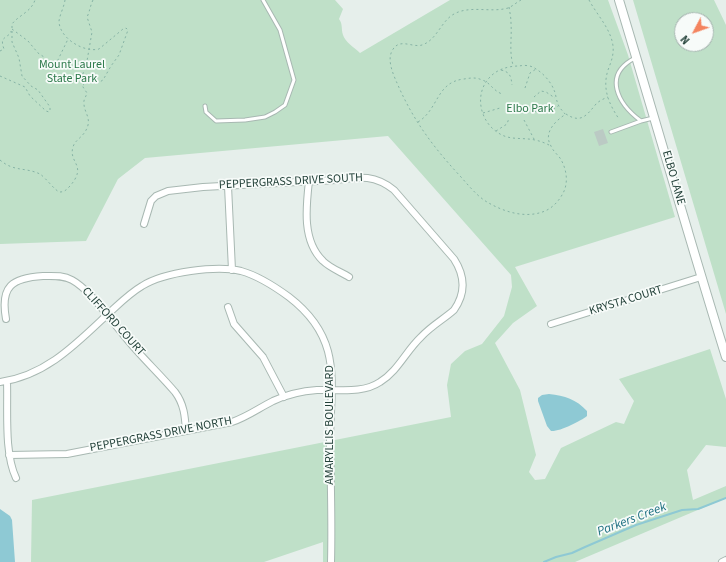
<!DOCTYPE html>
<style>
body{margin:0}
#map{position:relative;width:726px;height:562px;overflow:hidden;background:#e6efeb;font-family:"Source Sans 3",sans-serif}
canvas{display:block}
.north{position:absolute;left:674px;top:12px;width:40px;height:40px;box-sizing:border-box;background:#f7fbf9;border:1px solid #a3b1ad;border-radius:50%;rotate:229deg;font-size:11px;font-weight:700;line-height:16px;text-align:center;color:#24423a}
.north::after{content:'';display:block;margin:auto;width:14px;height:18px;background:#f4845f;clip-path:polygon(50% 0,100% 100%,50% 72%,0 100%)}
</style>
<div id="map">
<canvas width="726" height="562"></canvas>
<div class="north">N</div>
</div>
<script>
const ctx = document.querySelector('canvas').getContext('2d');
ctx.lineJoin = 'round';
function fillPath(path, color) { ctx.fillStyle = color; ctx.fill(path, 'evenodd'); }
function trace(path, color, width, dash) { ctx.strokeStyle = color; ctx.lineWidth = width; ctx.lineCap = dash ? 'butt' : 'round'; ctx.setLineDash(dash || []); ctx.stroke(path); }
function drawText(font, color, halo, rows, align = 'center') {
  ctx.font = font + ' "Source Sans 3",sans-serif'; ctx.lineWidth = 3.5; ctx.setLineDash([]); ctx.textBaseline = 'middle'; ctx.strokeStyle = halo; ctx.fillStyle = color; for (const [text, x, y, turn = 0] of rows) {
    ctx.save(); ctx.translate(x, y); ctx.rotate((+turn || 0) * Math.PI / 180); ctx.textAlign = isNaN(turn) ? turn : align; if (halo) ctx.strokeText(text, 0, 0); ctx.fillText(text, 0, 0); ctx.restore();
  }
}
const green = new Path2D(`
 M0,0H335L343,9L339,19C343,24 341,29 343,35C345,42 355,48 360,53L450,0H608L628,55L675,217L515,267L537,306L513,323L495,343L520,390L536,455L529,472L535,480L545,479L561,448L616,422L624,424L634,401L619,379L710,349L726,399V447L706,445L687,470L693,500L726,486V498L575,562H323V542L264,562H31L32,500L451,417L447,385L451,364L465,351L482,344L504,316L512,287L511,275L388,136L145,158L118,179L86,241L0,244Z
 M633,0H714L726,25V314ZM682,20H706V44H682Z`);
const water = new Path2D(`
 M549,394C565,396 576,399 587,411V416C581,421 559,432 551,431L547,426L538,401V398L542,395Z
 M0,509L10,516L12,520L15,562H0Z`);
const stream = new Path2D(`
 M544,562L556,557L572,553L585,547L636,525L682,510L698,509L726,498`);
const building = new Path2D(`
 M603,129L608,143L599,146L594,132Z`);
const path = new Path2D(`
 M65,0C64,7 60,14 59,21C59,38 84,53 99,49L123,29L126,28L128,30L119,55L111,66L103,80L98,83H86L83,85
 M521,0C517,2 513,6 508,8C491,13 470,5 454,14C441,21 437,40 422,45C412,48 399,37 392,51C387,60 393,74 397,83C413,120 433,147 461,177C469,186 477,196 487,202C504,212 526,219 545,211C552,208 558,202 562,195C569,184 567,169 560,158C557,154 553,151 551,146C543,133 555,121 566,114C581,124 587,115 596,104C599,101 603,99 608,97
 M589,0C597,15 611,29 613,46C614,55 611,62 608,70C602,89 609,104 619,119
 M509,7C510,13 511,18 511,23C512,38 509,51 513,65
 M12,29L28,41L38,53L44,57L49,66L52,67L56,64L68,39
 M0,51L4,49C0,38 4,39 11,33V31
 M501,70C510,72 511,76 512,85
 M0,76L25,87L30,96L46,111L49,112L50,110V107L38,90L31,86L22,76L19,58L12,42V24C19,15 31,12 35,0
 M525,88L530,73L536,69
 M534,97L541,91L546,92L555,98
 M534,111C543,114 550,112 558,106
 M483,113L500,108
 M524,120L534,139
 M418,122C439,109 436,82 464,79C470,78 476,77 482,80C490,82 492,90 502,94
 M496,131L507,124L509,118
 M549,145C545,143 540,141 535,140C521,137 509,141 497,132C479,120 474,92 491,76C498,69 509,66 519,66C524,65 531,65 536,69C543,73 551,82 554,90C556,94 556,100 558,104C559,108 563,111 565,114
 M0,160C14,172 25,167 40,174C46,178 56,192 60,192C65,192 67,189 70,186C88,165 68,163 73,147C75,139 85,137 88,125C90,117 84,111 84,104C83,100 86,97 87,93L83,87L81,80L87,61L92,32L87,17C90,11 90,6 93,0`);
const service = new Path2D(`
 M635,58C602,75 618,104 641,121L653,118
 M205,106L206,112L216,121L245,120L265,117L275,112L285,105L294,80L280,30L263,0
 M611,132L641,121`);
const minor = new Path2D(`
 M309,181C306,207 302,241 323,261C330,268 341,272 349,277
 M228,186L232,270
 M228,307L234,324L263,357L284,397
 M6,319C0,286 12,278 43,276C53,276 63,275 72,280C89,289 109,318 122,333C138,354 158,372 175,392C184,404 185,416 186,431
 M551,324L701,277
 M7,381C8,410 4,453 16,478
 M0,382C46,376 77,343 109,313C120,303 130,293 142,286C164,272 217,265 241,271C259,276 274,286 289,297C345,340 330,384 330,445C331,484 332,523 331,562
 M9,455L67,454L232,422C247,417 259,408 273,401C286,395 302,391 317,390C338,389 362,394 380,382C398,371 406,351 421,337C431,326 444,319 454,310C466,293 465,276 454,259L394,190C374,174 359,177 336,180L203,187L168,191L156,196L151,201L144,224
 M722,562L726,560`);
const tertiary = new Path2D(`
 M619,0C655,119 689,238 726,357`);
const parkNames = [
 ["Mount Laurel",72,65],
 ["State Park",72,79],
 ["Elbo Park",530,109]
];
const streetNames = [
 ["ELBO LANE",673,178,74],
 ["PEPPERGRASS DRIVE SOUTH",291,182,-3],
 ["KRYSTA COURT",626,301,-17],
 ["CLIFFORD COURT",113,322,48],
 ["AMARYLLIS BOULEVARD",330,425,-90],
 ["PEPPERGRASS DRIVE NORTH",161,435,-11]
];
const waterNames = [
 ["Parkers Creek",632,520,-21]
];
fillPath(green, '#bfe0c8');
fillPath(water, '#8ec9d4');
trace(stream, '#8ec9d4', 2);
fillPath(building, '#bbcac4');
trace(service, '#a8b8b2', 5);
trace(minor, '#a8b8b2', 8);
trace(tertiary, '#a8b8b2', 10);
trace(path, '#86b3a5', 1, [2, 3]);
trace(service, '#fff', 3);
trace(minor, '#fff', 6);
trace(tertiary, '#fff', 8);
drawText('12px', '#2d7a4b', '#f7fbf9', parkNames);
drawText('12px', '#24423a', '#f7fbf9', streetNames);
drawText('italic 13px', '#1c6f80', '#f7fbf9', waterNames);
</script>
